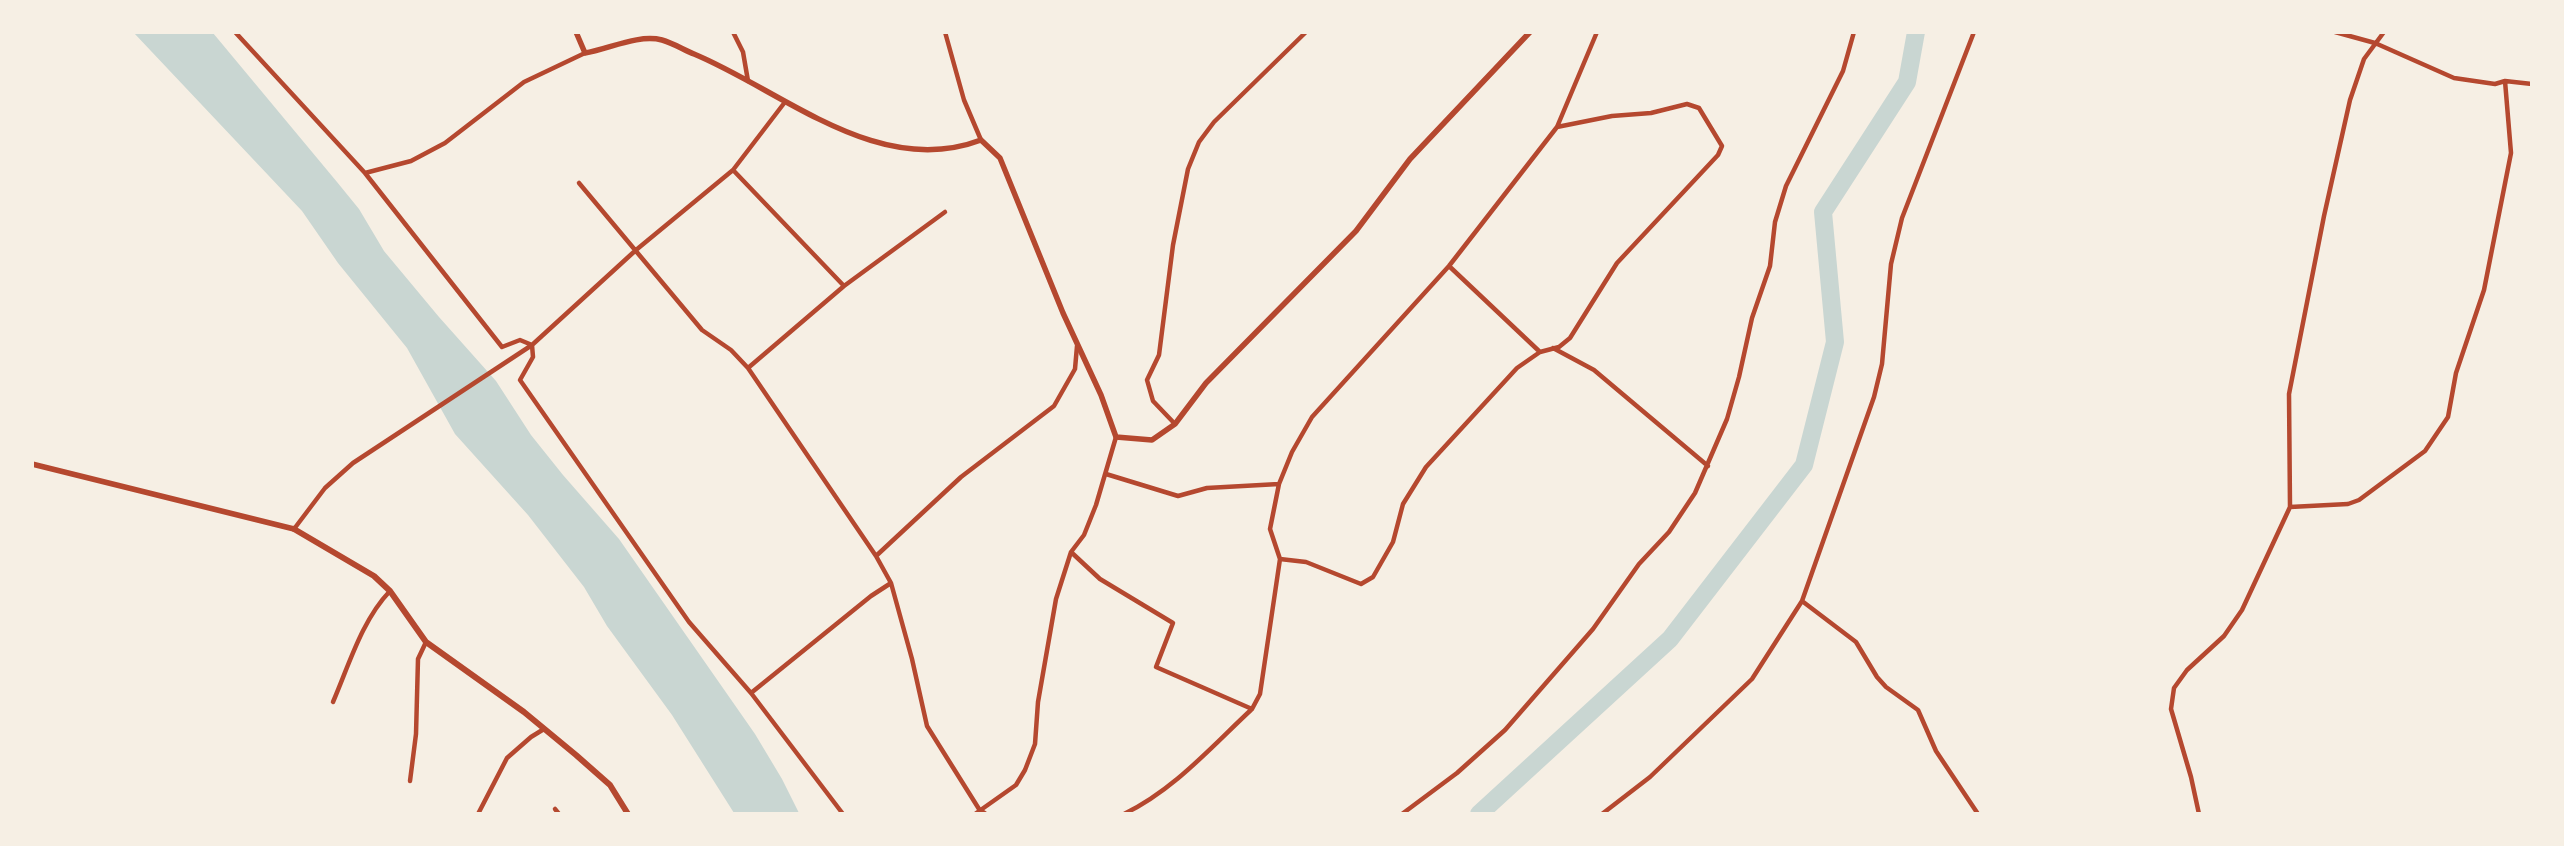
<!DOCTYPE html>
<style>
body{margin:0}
#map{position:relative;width:2564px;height:846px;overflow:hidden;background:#f6efe4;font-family:Bitter,serif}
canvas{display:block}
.frame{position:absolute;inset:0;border:34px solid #f6efe4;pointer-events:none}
</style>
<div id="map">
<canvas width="2564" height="846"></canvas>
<div class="frame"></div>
</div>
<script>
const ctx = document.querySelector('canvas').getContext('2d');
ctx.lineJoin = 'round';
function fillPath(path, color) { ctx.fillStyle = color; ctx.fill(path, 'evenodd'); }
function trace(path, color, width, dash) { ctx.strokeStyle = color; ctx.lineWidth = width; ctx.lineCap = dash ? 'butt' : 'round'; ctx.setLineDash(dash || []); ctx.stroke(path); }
const water = new Path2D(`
 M134,33H213L337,182L359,209L384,251L439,317L496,381L531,435L563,475L619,539L755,734L782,779L799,813H734L672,715L607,626L584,587L528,515L455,434L407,348L338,263L302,211Z`);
const river = new Path2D(`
 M1479,814L1670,639L1804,465L1835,342L1823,212L1907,82L1916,32`);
const minor = new Path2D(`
 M235,32L365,173L502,347L520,340L532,345L533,357L520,380L689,622L751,693L843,814
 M733,32L743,52L748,81
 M945,32L964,100L981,140
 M2335,32L2375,43L2454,78L2495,84L2505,81L2532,84
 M733,170L844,286
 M365,173L411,161L445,143L524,82L585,53
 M579,183L702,330L731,350L748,368L876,556L891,583L912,659L927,726L979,809L986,814
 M1449,266L1540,352
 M1553,348L1594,370L1708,466
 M748,368L844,286L945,212
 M1175,424L1153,401L1147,380L1159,355L1173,245L1188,169L1199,142L1214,122L1306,32
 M1106,474L1178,496L1207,488L1279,484
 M2290,507L2348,504L2359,500L2425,451L2448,417L2456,373L2484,290L2511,153L2505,81
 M294,529L325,488L353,463L532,345L636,250L733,170L785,102
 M1071,552L1100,579L1173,623L1156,667L1252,709
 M876,556L961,477L1054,406L1075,369L1077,346
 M1280,559L1306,562L1361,584L1373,577L1393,542L1403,504L1426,467L1517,368L1540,352L1559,347L1570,338L1617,263L1718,155L1722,146L1699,108L1687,104L1651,113L1612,116L1557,127
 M1802,601L1856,642L1877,677L1886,687L1918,710L1936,751L1978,814
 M751,693L871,596L891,583
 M333,702C349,665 362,620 390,591
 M410,781L416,734L418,659L426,642
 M555,809L559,814
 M478,814L507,758L531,737L544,729
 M975,814L1016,785L1025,770L1035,744L1038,702L1056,599L1071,552L1084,535L1096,505L1116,437
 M1124,814C1175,789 1211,747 1252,709L1260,694L1280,559L1270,529L1279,484L1292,452L1312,417L1449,266L1557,127L1597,32
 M1402,814L1457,773L1505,730L1593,629L1639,564L1669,532L1695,493L1727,419L1739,377L1752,318L1770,266L1775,222L1786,186L1843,71L1854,32
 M1602,814L1650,777L1752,679L1802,601L1874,397L1882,364L1891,264L1902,218L1974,32
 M2199,814L2191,777L2171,709L2174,688L2187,670L2224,636L2242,610L2290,507L2289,394L2324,216L2350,100L2364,59L2384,32`);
const tertiary = new Path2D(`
 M576,32L585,53C609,49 638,34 662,40C673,43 684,50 694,54C783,91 878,179 981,140L1000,158L1063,313L1101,395L1116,437L1152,440L1175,424L1206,383L1356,231L1410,159L1530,32
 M32,464L294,529`);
const secondary = new Path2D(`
 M294,529L374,576L390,591L426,642L524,712L576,755L610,785L628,814`);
fillPath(water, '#c9d6d2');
trace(river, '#c9d6d2', 18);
trace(minor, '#b5482f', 4.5);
trace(tertiary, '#b5482f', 5.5);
trace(secondary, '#b5482f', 6);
</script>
